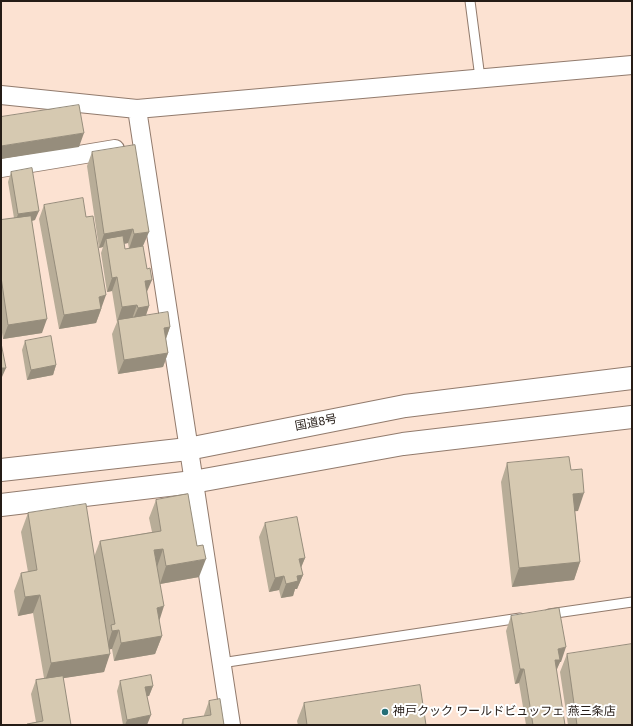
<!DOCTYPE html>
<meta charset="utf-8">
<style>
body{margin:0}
#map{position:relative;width:633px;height:726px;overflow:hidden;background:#fce2d2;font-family:Arial,sans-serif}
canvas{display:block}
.frame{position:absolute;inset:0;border:2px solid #251c16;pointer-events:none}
</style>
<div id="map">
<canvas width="633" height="726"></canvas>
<div class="frame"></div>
</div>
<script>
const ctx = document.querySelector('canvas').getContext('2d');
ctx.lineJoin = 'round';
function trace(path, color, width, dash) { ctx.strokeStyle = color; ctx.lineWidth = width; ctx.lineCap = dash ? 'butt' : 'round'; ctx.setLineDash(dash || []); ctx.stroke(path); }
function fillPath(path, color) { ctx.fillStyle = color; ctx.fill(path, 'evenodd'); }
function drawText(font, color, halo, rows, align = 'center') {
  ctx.font = font + ' Arial,"Noto Sans JP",sans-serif'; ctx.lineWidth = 4; ctx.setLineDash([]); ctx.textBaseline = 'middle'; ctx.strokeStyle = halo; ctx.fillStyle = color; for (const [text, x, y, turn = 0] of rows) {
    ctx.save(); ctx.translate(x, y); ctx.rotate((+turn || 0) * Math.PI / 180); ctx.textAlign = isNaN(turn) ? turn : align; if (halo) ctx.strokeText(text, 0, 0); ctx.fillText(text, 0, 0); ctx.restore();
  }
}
const service = new Path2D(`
 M470,1L480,78
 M549,614L632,602
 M221,663L520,618`);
const minor = new Path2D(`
 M1,95L137,109L632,65
 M137,109L231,725
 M1,168L115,149`);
const trunk = new Path2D(`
 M1,470L188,449L405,406L632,378
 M1,505L193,482L403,444L632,417`);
const wall = new Path2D(`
 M92,152L143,246L147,292L149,306L146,315L170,327L166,339L168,353L163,367L118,374L112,334L117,322L112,291L107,292L101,253L103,247L99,248L87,166ZM128,243L129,249H125L124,244Z
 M11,172L35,220L32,221L42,333L3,339L1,326V220L14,218L8,182Z
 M44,205L101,310L96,323L59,329L39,219Z
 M25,341L56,365L53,375L27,380L22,350Z
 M507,463L571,470L578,511H575L580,562L574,580L512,587L501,482Z
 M156,500L199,577L160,584L159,620L162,636L155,654L114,661L112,649H110L104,672L63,678L71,725H27V724L36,722L31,694L36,680L44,678L33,613L18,616L14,591L21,573L28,572L21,532L28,513L94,557L100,541L152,532L149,518Z
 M265,523L305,558L301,568L303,575L297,589H295L293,596L281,598L279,590L269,592L259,537Z
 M511,616L561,662H560L556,670L565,725H526L519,683L515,684L506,631Z
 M567,654L632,725H568L560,672Z
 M120,681L153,686L149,696H147V725H123L117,691Z
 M209,701L224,725H181L183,719L204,716V715Z
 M304,703L426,725H298L297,721Z`);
const shadedWall = new Path2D(`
 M84,133L79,147L1,159V146Z
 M39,211L35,220L15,224L18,214Z
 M133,229L128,243L107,247L106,239L103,247L99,248L104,234Z
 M149,232L143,246L129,249L134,234Z
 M117,277L112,291L107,292L112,278Z
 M152,280L146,294L145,281Z
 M106,295L96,323L59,329L64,315L99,297Z
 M137,305L132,319L118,320L117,322L122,307Z
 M149,306L144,321L132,322L138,308Z
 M47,319L42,333L3,339L8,325Z
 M170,327L165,341L164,328Z
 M168,353L163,367L118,374L124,360Z
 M56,365L53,375L27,380L31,370Z
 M1,368H6L2,377L1,378Z
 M584,493L578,511L566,512L573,494Z
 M163,549L157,567L154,550Z
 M305,558L299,572V559Z
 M206,559L199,577L160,584L166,566Z
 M580,562L574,580L512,587L519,568Z
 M303,575L297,589H295L293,596L281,598L286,584L297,576Z
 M284,576L279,590L269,592L275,578Z
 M40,595L33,613L18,616L25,597Z
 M164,606L158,625L157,608Z
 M119,630L112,649L106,650L112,631Z
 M162,636L155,654L114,661L121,643Z
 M566,647L561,662H560L555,674L550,675L558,649Z
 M110,654L104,672L45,681L51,663Z
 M520,669H524L519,683L515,684Z
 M153,686L149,696L142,697L145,687Z
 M151,715L147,725H125L127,720Z`);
const building = new Path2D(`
 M79,105L84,133L1,146V117Z
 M135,145L149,232L134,234L133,229L104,234L92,152Z
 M32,168L39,211L18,214L11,172Z
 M83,198L86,217L93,216L106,295L99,297L101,309L64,315L44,205Z
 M31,216L47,319L8,325L1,277V220Z
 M123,236L125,249L143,246L147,269L150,268L152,280L145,281L149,306L138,308L137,305L122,307L117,277L112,278L106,239Z
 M168,312L170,327L164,328L168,353L124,360L118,320Z
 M51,336L56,365L31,370L25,341Z
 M1,343L6,368H1Z
 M569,457L571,470L582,469L584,493L573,494L580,562L519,568L507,463Z
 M188,494L197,546L203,545L206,559L166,566L163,549L154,550L164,606L157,608L162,636L121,643L119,630L112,631L111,625L115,624L100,541L161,531L156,500Z
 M86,504L110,654L51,663L40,595L25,597L21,573L37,570L28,513Z
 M297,517L305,558L299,559L303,575L297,576L298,581L286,584L284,576L275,578L265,523Z
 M559,608L566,647L558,649L560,660H555L565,725H533L524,669H520L511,616Z
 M632,644V725H577L567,654Z
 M151,675L153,686L145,687L151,715L127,720L120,681Z
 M63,676L71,725H27V724L43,721L36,680Z
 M420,685L426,725H307L304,703Z
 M220,699L224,725H183V719L211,715L209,701Z`);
const markers = [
 [385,712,4,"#256f77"]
];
const streetNames = [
 ["国道8号",316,423,-11]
];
const poiNames = [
 ["神戸クック ワールドビュッフェ 燕三条店",393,712]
];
trace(service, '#927b6d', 11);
trace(minor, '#927b6d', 20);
trace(trunk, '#927b6d', 24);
trace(service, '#fff', 9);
trace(minor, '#fff', 18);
trace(trunk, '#fff', 22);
fillPath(wall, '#b8ad98');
fillPath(shadedWall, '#968d7c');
fillPath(building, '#d6c9b1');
trace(building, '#968d7c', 1);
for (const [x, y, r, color] of markers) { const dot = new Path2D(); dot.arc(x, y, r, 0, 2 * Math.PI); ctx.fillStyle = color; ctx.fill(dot); trace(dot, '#fff', 1.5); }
drawText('12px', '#251c16', '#fff', streetNames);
drawText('12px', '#251c16', '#fff', poiNames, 'left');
</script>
